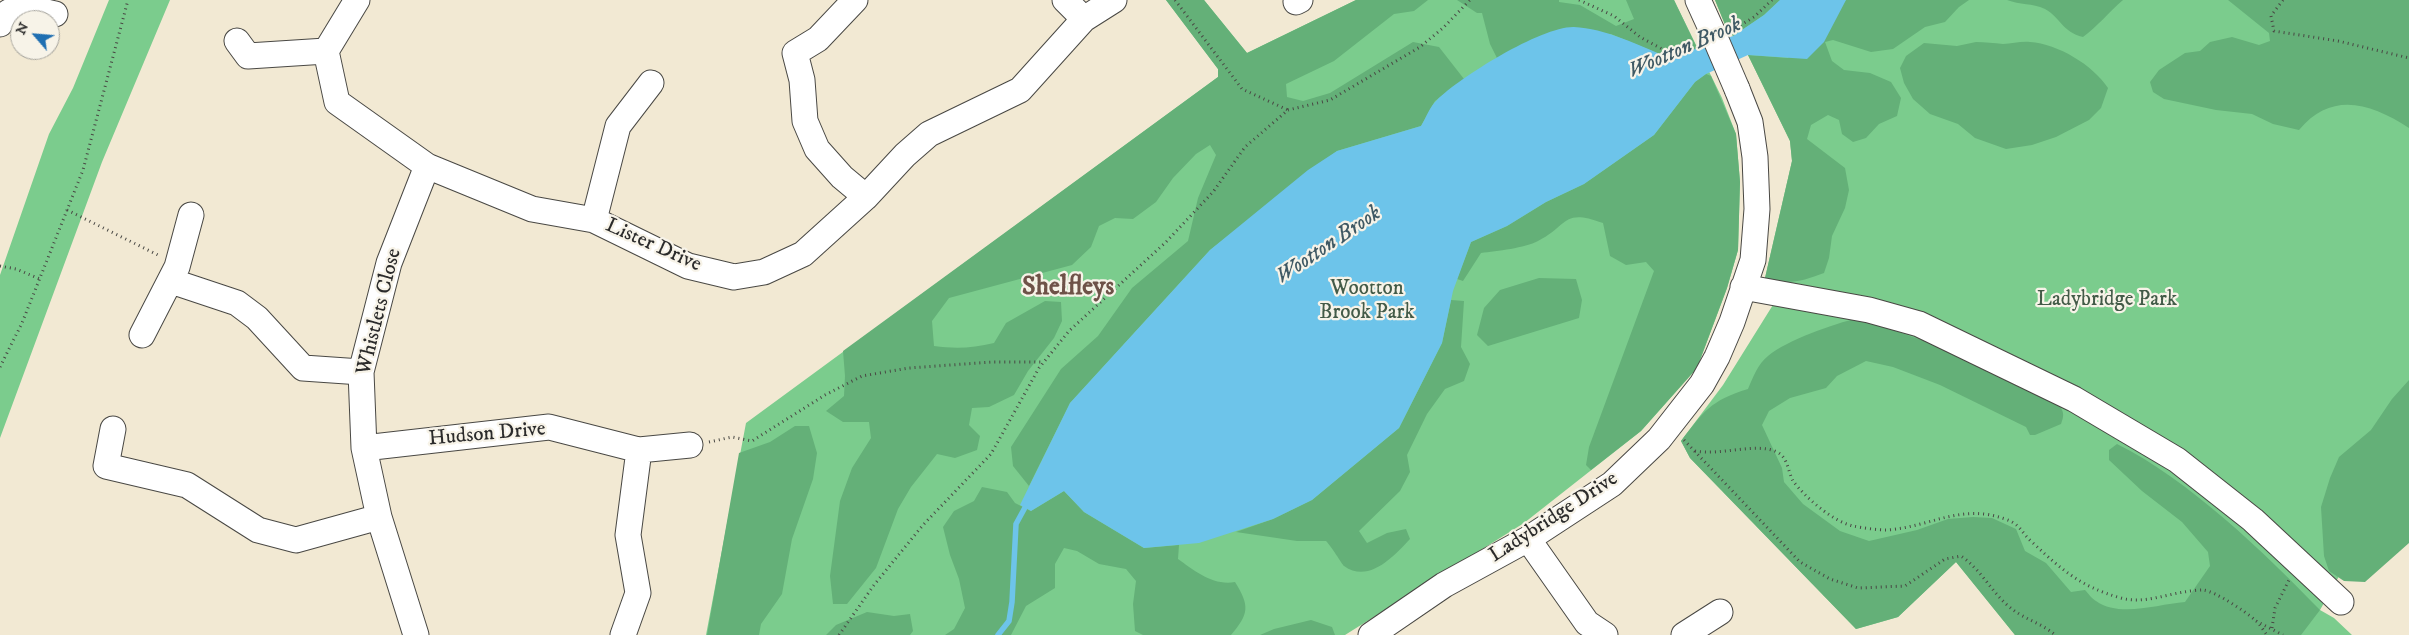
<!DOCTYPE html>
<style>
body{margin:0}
#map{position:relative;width:2409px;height:635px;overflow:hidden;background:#f2e9d3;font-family:"IM FELL DW Pica",serif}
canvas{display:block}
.north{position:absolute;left:10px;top:10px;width:50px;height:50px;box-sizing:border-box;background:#f7f3e8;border:1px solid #a5a39c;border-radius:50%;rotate:297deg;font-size:14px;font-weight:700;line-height:20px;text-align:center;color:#2b2b2b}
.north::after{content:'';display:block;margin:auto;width:18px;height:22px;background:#1f6fb2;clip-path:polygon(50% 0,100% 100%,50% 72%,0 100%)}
</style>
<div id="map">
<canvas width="2409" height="635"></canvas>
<div class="north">N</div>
</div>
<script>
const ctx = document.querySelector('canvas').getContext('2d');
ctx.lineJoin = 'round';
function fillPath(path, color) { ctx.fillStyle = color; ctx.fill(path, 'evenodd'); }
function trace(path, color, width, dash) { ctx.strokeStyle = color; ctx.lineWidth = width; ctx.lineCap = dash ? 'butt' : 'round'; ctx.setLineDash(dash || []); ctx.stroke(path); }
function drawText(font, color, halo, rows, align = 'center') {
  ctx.font = font + ' "IM FELL DW Pica",serif'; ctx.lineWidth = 4.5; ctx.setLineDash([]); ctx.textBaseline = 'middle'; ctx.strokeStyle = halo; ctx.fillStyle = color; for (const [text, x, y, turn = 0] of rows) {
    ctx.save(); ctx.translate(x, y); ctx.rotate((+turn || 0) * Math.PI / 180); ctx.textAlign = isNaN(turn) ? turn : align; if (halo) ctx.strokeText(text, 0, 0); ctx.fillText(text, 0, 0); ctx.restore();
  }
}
const green = new Path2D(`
 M109,0H170L102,162L0,438V275L49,134L73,88Z
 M1166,0H1204L1247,53L1356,0H1674L1722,98L1736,134L1740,182L1738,250L1727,288L1697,368L1641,431L1524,523L1345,635H706L746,423L1218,77V69Z
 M1715,0H2409V452L2320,610L2334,618L2352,635H2015L1956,562L1898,617L1856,629L1690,458L1681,441L1723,385L1776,300L1775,292L1765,278L1792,161L1790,141L1748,55L1726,27Z`);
const forest = new Path2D(`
 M1166,0H1204L1247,53L1356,0H1428L1414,11L1394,14L1334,61L1286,84L1287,97L1303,101L1330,93L1413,42L1439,47L1464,79L1435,101L1421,126L1337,151L1210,250L1070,403L1029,486L1013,466L1011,447L1061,369L1098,336L1132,288L1188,241L1198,198L1216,155L1210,145L1196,154L1173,178L1156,202L1133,219L1115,218L1099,226L1091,247L1072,265L949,298L932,321L934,346C956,349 973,348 994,343L1006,323L1045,301L1061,302L1062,321L1054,338L1028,371L1014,395L989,407L972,408L969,425L980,436L977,450L955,458L937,454L911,487L898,509L876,568L847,604H833L830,576L840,501L852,468L871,438L869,422H843L826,411L844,396L845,376L843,351L1218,77V69Z
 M1457,0H1559V2L1580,5L1616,26L1634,19L1626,0H1674L1698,50L1669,58L1611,34L1506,54L1497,58L1490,44L1482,13H1477Z
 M1715,0H1780L1764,15L1733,36L1726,27Z
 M1846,0H1969L1959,7L1945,22L1925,27L1893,49L1871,52L1833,40L1825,42L1832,61L1844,70L1870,73L1891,82L1901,98L1897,116L1879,124L1866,138L1853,142L1842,134L1839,120L1828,115L1811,125L1807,139L1845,168L1849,190L1845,208L1832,236L1829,258L1824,273C1803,281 1787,286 1765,278L1792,161L1790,141L1748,55L1788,58Z
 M2007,0H2123C2109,12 2098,26 2083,37C2062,32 2061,18 2045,9C2032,3 2020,5 2007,0Z
 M2228,0H2409V128C2370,103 2332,91 2299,130L2273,124L2252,114L2216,110L2164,99L2153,92L2150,82L2159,70L2185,53L2200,51L2210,42L2232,37L2259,45L2270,41L2269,33Z
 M1976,42C1985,42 1994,43 2003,44C2012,44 2021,41 2030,42C2058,44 2093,65 2108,88L2101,108L2089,120L2056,137L2032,145L2006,149L1975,138L1958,124L1930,114L1913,99L1904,83L1900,68L1906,56L1924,43L1957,46Z
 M1706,74L1711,76L1736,134L1740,182L1738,250L1727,288L1697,368L1641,431L1591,470L1586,465L1589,447L1654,271L1646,262L1626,265L1610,256L1603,223C1562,208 1569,225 1538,241C1525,248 1497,251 1481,253L1463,281L1457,279L1471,242L1507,226L1546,202L1584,184L1654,135L1695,82Z
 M1539,278L1576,279L1582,300L1579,318L1488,346L1477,335L1484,308L1500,290Z
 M1451,300L1464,301L1461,347L1470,364L1464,381L1445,389L1427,414L1407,455L1410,472L1400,491L1359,531L1367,543L1387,533L1406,529L1410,539C1394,556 1369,584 1344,566C1342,564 1331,546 1326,541H1297L1236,532L1273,519L1312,500L1399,428L1442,343Z
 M1858,318L1936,345L2053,399C2062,408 2066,412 2061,424L2035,435H2030L2026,427L1940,385L1893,367L1866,361L1837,376L1826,388L1790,398L1769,411L1762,425L1782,468L1784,482L1803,504L1840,531L1869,541L1917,530L1948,519L1973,517L1992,518L2016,529L2025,551L2046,563L2071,592L2085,590C2088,593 2092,599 2096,601C2120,618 2158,604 2185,602L2210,566L2208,552L2182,522L2142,491L2109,460V450L2117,444C2188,479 2265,553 2320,610L2301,635H2015L1956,562L1898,617L1856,629L1690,458L1681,441C1703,412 1711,400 1748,389C1753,377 1758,364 1768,356C1787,340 1834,324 1858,318Z
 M2409,380V543L2365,582L2344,581L2329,571L2324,556L2321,507L2330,478L2339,457L2371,430L2392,399Z
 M795,426H809L817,453L813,479L792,539L782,594L761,624L759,635H707L739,453L770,442Z
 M982,487L1007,492L1015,503L1031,511L1064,491L1084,512L1144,548L1179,545L1178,559C1195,571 1213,586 1235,582C1250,606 1249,614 1231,635H1143L1135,631L1133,604L1136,581L1126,569L1099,564L1077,551L1064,548L1055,564V588L1026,606L1011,635H945L954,629L965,608L959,579L950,555L943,527L954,511L974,501Z
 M867,612L894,616L910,614L913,631L910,635H826L836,625Z
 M1311,620L1332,627L1335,635H1260L1274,629Z`);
const water = new Path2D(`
 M1780,0H1846L1824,42L1807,59L1748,55L1706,74L1695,82L1654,135L1584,184L1546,202L1507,226L1471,242L1453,291L1442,343L1399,428L1312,500L1273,519L1199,543L1144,548L1084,512L1064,491L1031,511L1020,505L1070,403L1210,250L1308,170L1337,151L1421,126C1426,118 1430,106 1437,100C1460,77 1542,26 1574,27C1604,28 1641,46 1669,58L1733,36L1764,15Z`);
const stream = new Path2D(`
 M998,635L1009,621L1012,602L1016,524L1028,502`);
const path = new Path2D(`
 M1175,0L1242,89L1288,110
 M1579,0L1614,16L1640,37L1664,50L1688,54
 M2283,0L2271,16L2274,31L2338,41L2409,58
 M1736,28L1754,17L1772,0
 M67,210L158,255
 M0,266L16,269L40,279
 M0,367L22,323L83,170L128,0
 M1684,440L1800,562L1830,579L1858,588L1905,586L1945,559L1961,556C1980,569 1990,589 2006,604C2023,620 2039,621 2055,635
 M709,442L732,437L752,441L825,395L862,376L909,368L992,362H1044
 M1695,451C1721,456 1756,442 1777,452C1788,457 1788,472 1793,481C1806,498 1832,521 1853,526C1863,528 1877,530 1887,530C1930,527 1961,503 2005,519C2021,524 2021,533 2033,543C2062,570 2081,587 2121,598C2142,604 2164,595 2184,592C2190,591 2197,590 2203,590C2215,591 2246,612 2255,620C2260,624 2263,630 2267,635
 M2256,621L2283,635
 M2272,628L2275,608L2289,580
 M839,635L874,585L923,525L991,454L1039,368L1069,331L1166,242L1213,192L1245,147L1288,110L1330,100L1420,47L1443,28L1470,0`);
const minor = new Path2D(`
 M357,0L326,51L337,102L427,166L532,209L594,220L688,266L734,277L764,272L803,254L866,197L905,155L929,134L1020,90L1084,19L1114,0
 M855,0L818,39L795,53L802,80L805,121L817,149L842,177L866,197
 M1065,0L1084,19
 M1698,0L1713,33
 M1296,2L1300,0
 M0,24C8,0 37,10 55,14
 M237,41L248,56L326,51
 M594,220L618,126L651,83
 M171,281L237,303L257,318L303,368L361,372
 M1743,287L1869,310L1919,324L2074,399L2177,460L2253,520L2341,602
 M142,335L177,267L191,215
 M113,429L106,466L187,485L258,530L296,540L379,517
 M364,448L549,427L639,450L690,445
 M1528,539L1587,623L1605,635
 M416,635L379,517L364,448L361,372L389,263L427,166
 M623,635L638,593L628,535L639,450
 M1371,635L1444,585L1528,539L1612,484L1659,439L1702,384L1717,357L1732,322L1753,260L1757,209L1755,157L1750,122L1737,89
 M1684,635L1720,612`);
const minorBridge = new Path2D(`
 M1713,33L1737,89`);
const streetNames = [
 ["Lister Drive",653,246,24],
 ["Whistlets Close",380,312,-76],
 ["Hudson Drive",487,435,-5],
 ["Ladybridge Drive",1554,518,-33]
];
const parkNames = [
 ["Wootton",1367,290],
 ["Brook Park",1367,314],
 ["Ladybridge Park",2107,301]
];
const waterNames = [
 ["Wootton Brook",1685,49,-24],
 ["Wootton Brook",1329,246,-34]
];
const districtNames = [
 ["Shelfleys",1068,289]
];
fillPath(green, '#7bcc8d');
fillPath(forest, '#64b078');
fillPath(water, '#6dc4ea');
trace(stream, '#6dc4ea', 5.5);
trace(minor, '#494844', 27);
trace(path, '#494844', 3, [1, 4]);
trace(minor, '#fff', 25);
trace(minorBridge, '#494844', 27, []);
trace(minorBridge, '#fff', 25);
drawText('21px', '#2b2b2b', '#f7f3e8', streetNames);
drawText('21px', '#435b48', '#f7f3e8', parkNames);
drawText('italic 22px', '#3f5964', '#f7f3e8', waterNames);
drawText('bold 26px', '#6e5248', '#f7f3e8', districtNames);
</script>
